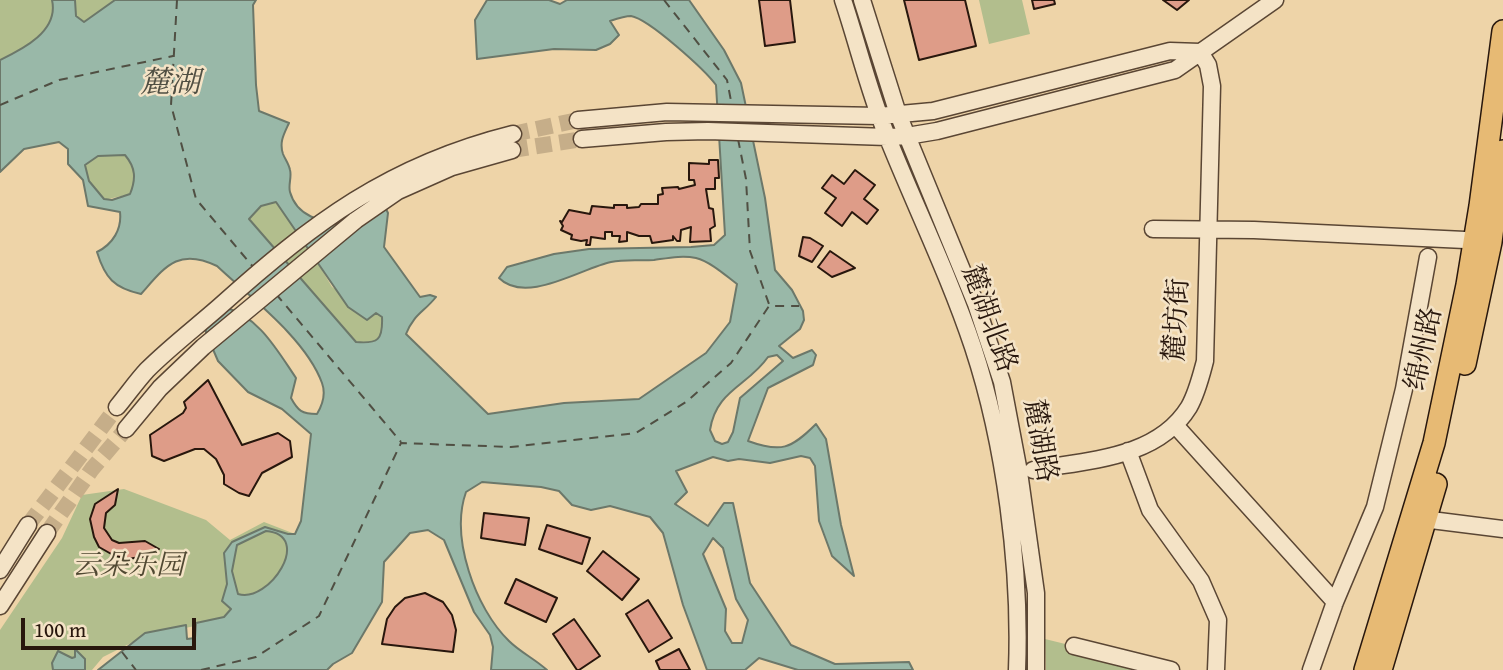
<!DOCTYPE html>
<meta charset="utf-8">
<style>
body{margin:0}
#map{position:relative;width:1503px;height:670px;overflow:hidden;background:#eed4a8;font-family:"Gentium Book Plus",serif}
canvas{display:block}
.scale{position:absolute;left:21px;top:618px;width:175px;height:32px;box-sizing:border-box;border:4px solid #28170d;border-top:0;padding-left:9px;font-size:21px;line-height:24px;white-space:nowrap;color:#28170d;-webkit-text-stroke:5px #f4e3c6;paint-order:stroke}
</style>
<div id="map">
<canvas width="1503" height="670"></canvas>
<div class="scale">100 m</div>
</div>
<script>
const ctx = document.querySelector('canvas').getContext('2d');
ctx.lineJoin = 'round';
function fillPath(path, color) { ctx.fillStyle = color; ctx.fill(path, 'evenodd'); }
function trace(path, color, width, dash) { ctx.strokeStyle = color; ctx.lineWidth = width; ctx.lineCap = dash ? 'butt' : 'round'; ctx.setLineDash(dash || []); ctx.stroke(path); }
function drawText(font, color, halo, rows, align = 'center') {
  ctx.font = font + ' "Gentium Book Plus","Noto Serif SC",serif'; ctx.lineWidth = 5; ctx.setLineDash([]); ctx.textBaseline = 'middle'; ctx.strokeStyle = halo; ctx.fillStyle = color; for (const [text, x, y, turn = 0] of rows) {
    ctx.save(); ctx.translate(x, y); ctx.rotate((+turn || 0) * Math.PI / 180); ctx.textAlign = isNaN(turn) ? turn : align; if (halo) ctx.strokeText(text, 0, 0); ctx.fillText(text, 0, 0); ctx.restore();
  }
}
const green = new Path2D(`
 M0,0H52C59,31 23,49 0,60Z
 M75,0H115L84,22L76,16Z
 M979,0H1022L1030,34L989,44Z
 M125,155C136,168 136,179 130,194L104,200L89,181L85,165L98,156Z
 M276,202L307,245L332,287L382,317C383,340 378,344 356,342L249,219L261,206Z
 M124,489L206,520L230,540L264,522L295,534L290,564L260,600L225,620L145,636L103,657L92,670H0V630L62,538L82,495Z
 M1045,639L1171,670H1046Z`);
const water = new Path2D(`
 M52,0H75L76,16L84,22L115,0H256L253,5L256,85L259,111L289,123C284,134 279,142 283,154C285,159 289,164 290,170C292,177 288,185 290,192C298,221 329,222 354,227L385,207L388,213L384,247L420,297L430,295L436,297C424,312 414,314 406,334L488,414L564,403L639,399L706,353L730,322L737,284C725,275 711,262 696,258C682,255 668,258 654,260C639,261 625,259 611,262C582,268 526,305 499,278L507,267L554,254L589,249L691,247L714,245L725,235L716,85C705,70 649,19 631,16C625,16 616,19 610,21L619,35L610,44L596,50L554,49L477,59L475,20L487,0H549L560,4L567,0H689L724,50L741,83L765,198L775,270L792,290L803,311L804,320L800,329L779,346L793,358L812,350L816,355L813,365L768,388L748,441C781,453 791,449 816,424L826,439L841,525L854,576L832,556L819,521L815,466L810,458L801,456L770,463L739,459L728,461L713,457L676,471L687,492L675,504L708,526L724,503H733L750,583L791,645L835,664L909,662L913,670H798L759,658L745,670H707L683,605L663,533L650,517L610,506L591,510L572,505L559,491L541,487L482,482L466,492C450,537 475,608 509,641C520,652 535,659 547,670H491L493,647L490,635L474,612L444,540L428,530L410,533L384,562L382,602L352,653L333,664L327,670H98L145,633L186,625L187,639L195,638L196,623L224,617L231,609L222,601L227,584L224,553L232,542L265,527L288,534H295L301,521L311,434L282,409L248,392L218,361L206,333L205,317L223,307C258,315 277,350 296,378L291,398C298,411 302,414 317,414C323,404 326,394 322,383C306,339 251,298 217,266C178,247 165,267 141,294C114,288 105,278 97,252C113,244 122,229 120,212L88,206L83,180L68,164V149L59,142L24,149L0,172V60C23,49 59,31 52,0ZM125,155C136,168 136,179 130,194L112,200L104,199L89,181L85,165L98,156ZM276,202L348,307L367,320L376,313L382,317C383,340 378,344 356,342L249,219L261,206ZM777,355L783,361L740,398L733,432L728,442L722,444L715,441L710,430C716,390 748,386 768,357ZM266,531C314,535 269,604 238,594L232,571L237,545ZM713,538L723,548L736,599L748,620L742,643H732L725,631L726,609L703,554Z
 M75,649L85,659V670H53L52,663L58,651L72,658L75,657Z`);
const ferry = new Path2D(`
 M177,0L171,105L196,199L254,268
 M664,0L727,80L732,106
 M0,105L59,80L173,56
 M738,139L746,179L750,251L769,304
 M276,294L401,442
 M122,652L136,670
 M201,670L256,657L319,616L401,443L511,447L636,433L686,402L731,363L769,306H799`);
const building = new Path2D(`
 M759,0H790L795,42L765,46Z
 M904,0H965L976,46L919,60Z
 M1032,0H1054L1055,4L1034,9Z
 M1163,0H1189L1177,10Z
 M709,160H718L719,178H715V189H706L709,208L713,209L715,226L710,229L711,241L690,242L691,227L681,230L680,241H677L673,236V240L652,243L650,236H639L627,232V241L619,242L620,236H612V232H605V239L591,237L590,245H586L587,240L581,241L571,239L572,235L561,230L563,226L560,221L562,222L569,210L590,214L592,206L614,208V205H627V208L639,207L641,204H658V195L663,194L662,188L678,187L679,189L695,185L694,180H689V163L709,164Z
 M855,170L875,185L864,199L878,210L867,224L852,212L842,226L825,213L836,198L822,188L832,175L844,184Z
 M803,237L810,238L823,246L812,262L799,256Z
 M830,251L855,268L832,277L818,267Z
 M208,380L242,445L278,433L290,441L292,457L262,473L249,496L239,493L224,484V475L216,459L204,449H195L164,461L152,456L150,435L183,413L186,408L184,402Z
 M118,489L115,505L106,513L104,528L112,540L119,543L145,541L159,549L148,556L127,559L113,555L99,547L94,537L90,519L95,504Z
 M484,513L529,518L525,545L481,538Z
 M547,525L590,538L582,564L539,549Z
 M603,551L639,579L622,600L587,571Z
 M516,579L557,598L546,622L505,603Z
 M425,593L443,602L452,615L456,630L453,652L382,644L387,619L395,607L405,598Z
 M648,600L672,638L649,652L626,614Z
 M574,619L600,656L579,670H577L553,634Z
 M679,649L690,670H660L656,661Z`);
const minorTunnel = new Path2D(`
 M513,134L578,120
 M512,150L582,139
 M28,525L117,407
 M47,533L92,469L126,429`);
const minor = new Path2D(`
 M843,0C858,45 869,92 887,136C915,206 949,275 973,347C1005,444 1021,568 1017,670
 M862,0L898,114L976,304L1002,382L1019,472L1036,593V670
 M578,120L667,112L879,116L933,111L1170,51L1200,52
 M582,139L666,132L708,131L887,137L907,136L937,131L1175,70L1275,0
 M1153,229L1254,230L1486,241
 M117,407C127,395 136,382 147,370C169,348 195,328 219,307C312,223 389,165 513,134
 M1175,425L1335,602
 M126,429L160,388L203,347L356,220L398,191L452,167L512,150
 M1128,451L1150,510L1201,581L1218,620L1216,670
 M1033,470C1087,460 1157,459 1189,407C1197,393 1201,376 1205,361L1212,86L1208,65L1200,52
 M1415,518L1503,529
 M0,570L28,525
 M0,606L47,533
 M1074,646L1171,670
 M1311,670L1335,602L1375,507L1404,389L1428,257`);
const major = new Path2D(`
 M1465,364L1491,242L1503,151
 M1365,670L1434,443L1467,285L1480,206L1503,31
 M1381,670L1436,484`);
const streetNames = [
 ["麓湖北路",988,319,70],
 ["麓坊街",1178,320,-87],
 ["绵州路",1425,349,-78],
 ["麓湖路",1039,441,80]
];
const parkNames = [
 ["云朵乐园",128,567]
];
const waterNames = [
 ["麓湖",170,84]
];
fillPath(green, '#b2be8d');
fillPath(water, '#99b8a8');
trace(water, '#6c786a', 2);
trace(ferry, '#504f43', 2, [9, 7]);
fillPath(building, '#de9c88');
trace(building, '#28170d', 2);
trace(minorTunnel, '#c6ae89', 16, [16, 8]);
trace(minor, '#5a4634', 19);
trace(major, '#28170d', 24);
trace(minor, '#f4e3c6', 16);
trace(major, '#e7ba74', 21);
drawText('28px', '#28170d', '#f4e3c6', streetNames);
drawText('italic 28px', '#514933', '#f4e3c6', parkNames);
drawText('italic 30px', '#504f43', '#f4e3c6', waterNames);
</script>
